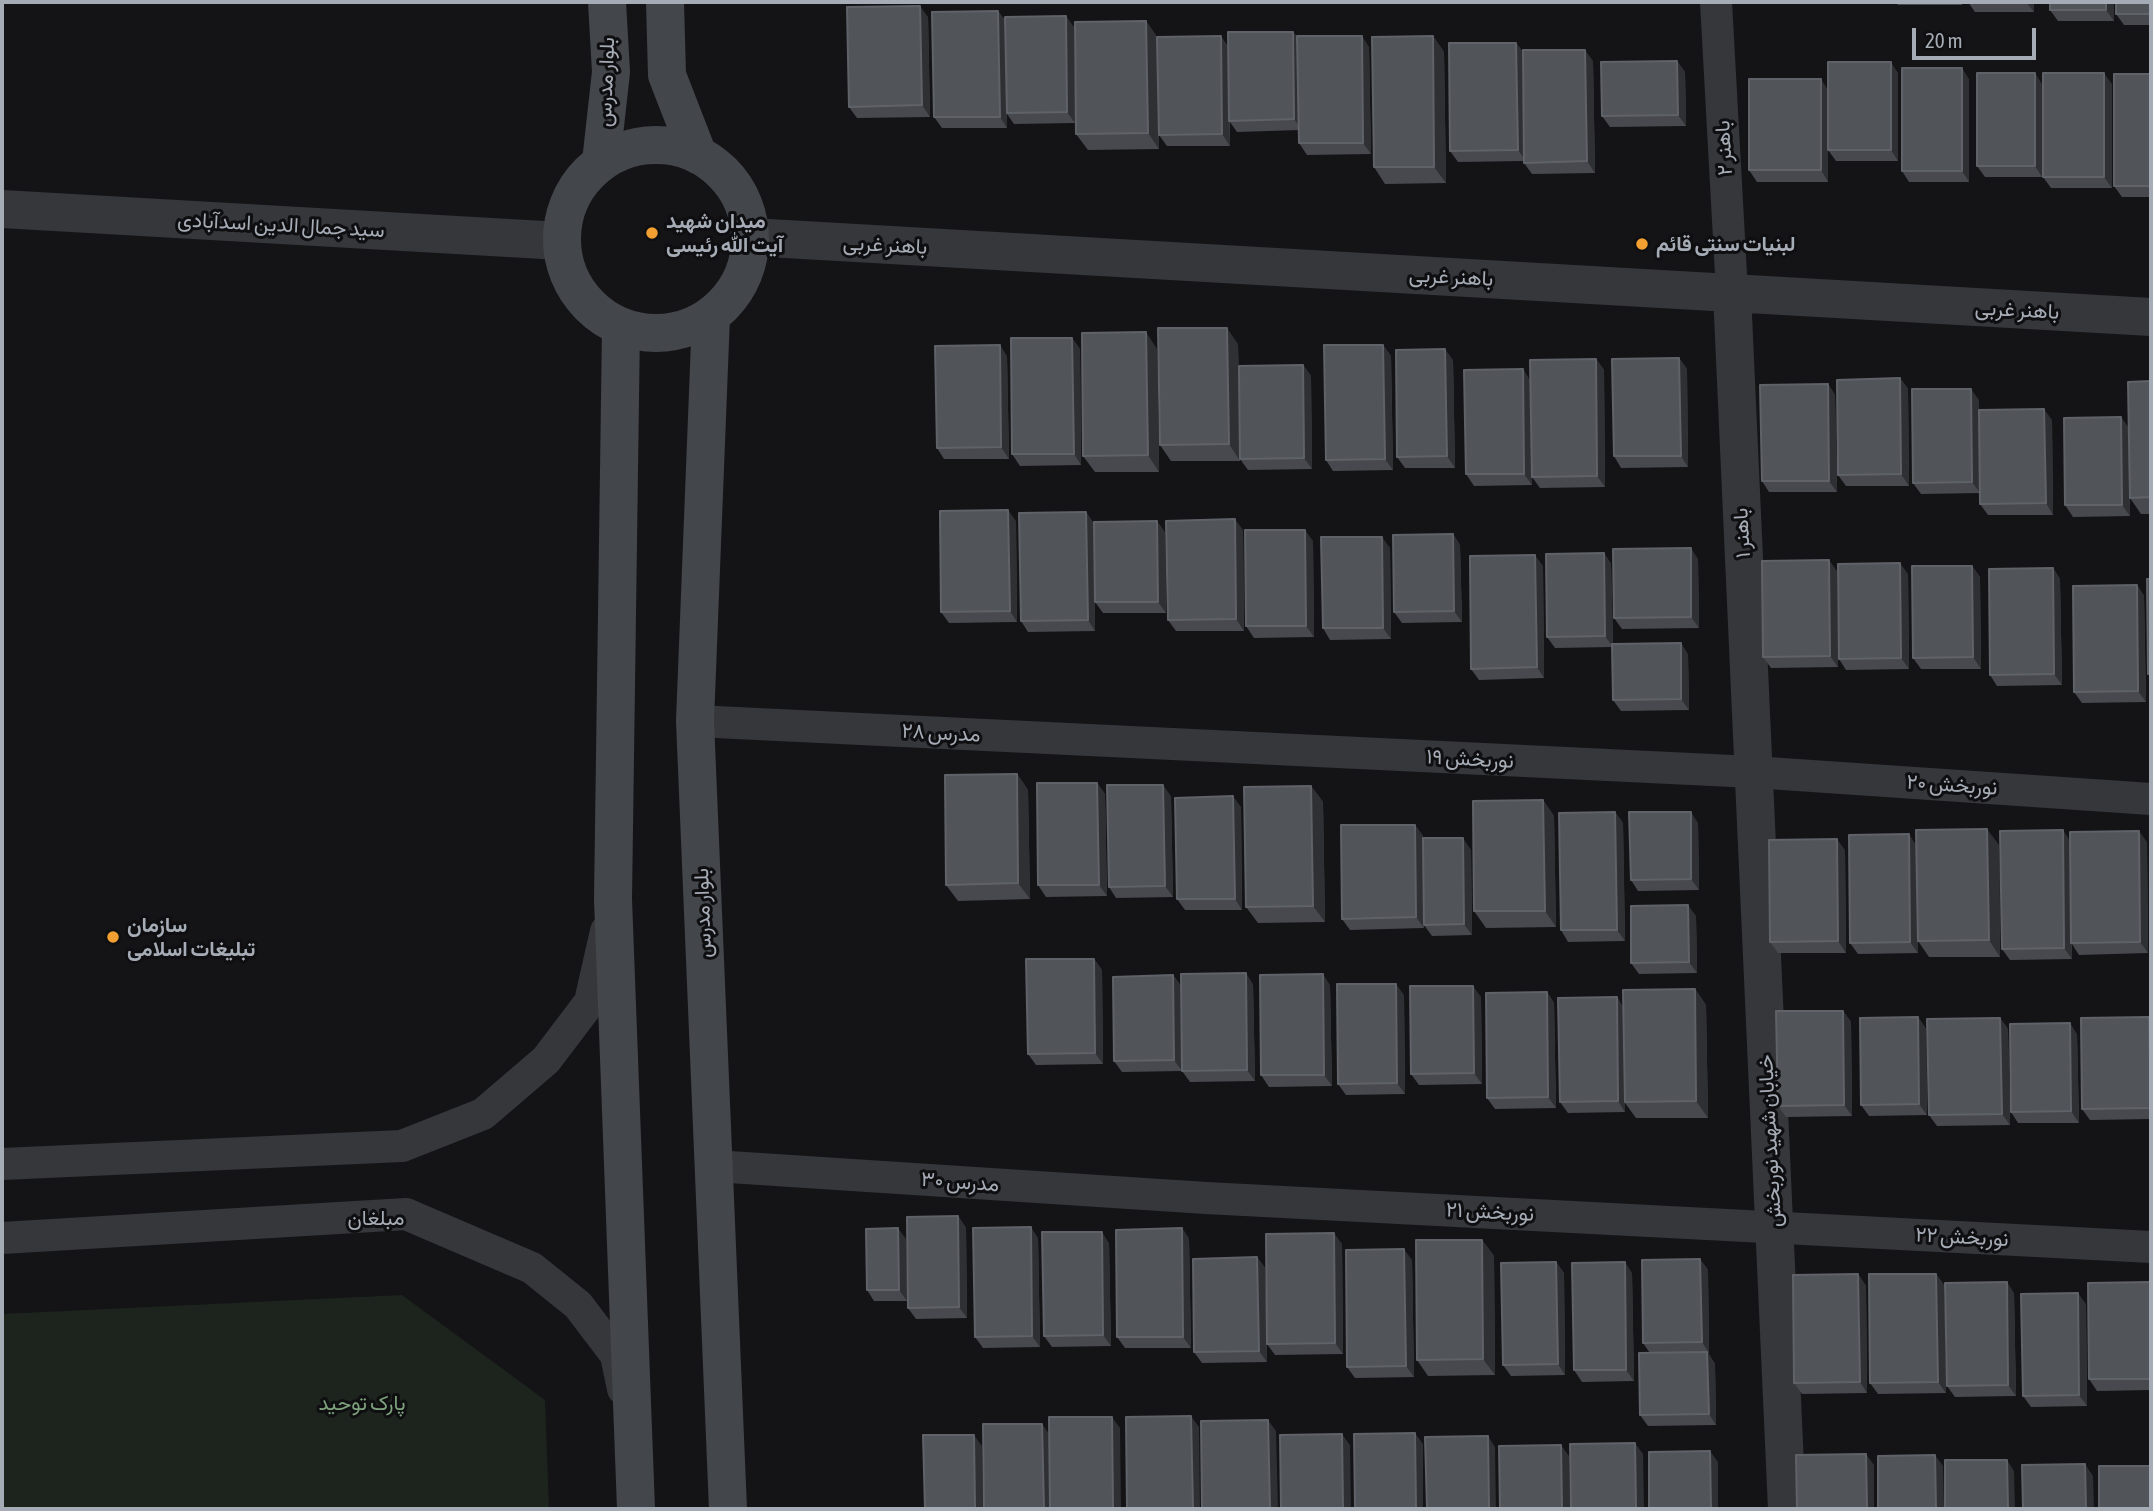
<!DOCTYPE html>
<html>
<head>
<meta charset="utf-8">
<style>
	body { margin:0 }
	#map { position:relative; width:2153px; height:1511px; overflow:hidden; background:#141416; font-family:"Asap Condensed",sans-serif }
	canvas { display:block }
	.frame { position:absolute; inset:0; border:4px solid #a6acb6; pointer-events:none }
	.scale { position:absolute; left:1912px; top:28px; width:124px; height:32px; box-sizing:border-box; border:4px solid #a6acb6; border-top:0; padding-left:9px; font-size:21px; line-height:24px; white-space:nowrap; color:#a6acb6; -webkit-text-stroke:5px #0f0f11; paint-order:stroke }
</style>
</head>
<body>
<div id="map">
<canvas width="2153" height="1511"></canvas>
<div class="frame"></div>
<div class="scale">20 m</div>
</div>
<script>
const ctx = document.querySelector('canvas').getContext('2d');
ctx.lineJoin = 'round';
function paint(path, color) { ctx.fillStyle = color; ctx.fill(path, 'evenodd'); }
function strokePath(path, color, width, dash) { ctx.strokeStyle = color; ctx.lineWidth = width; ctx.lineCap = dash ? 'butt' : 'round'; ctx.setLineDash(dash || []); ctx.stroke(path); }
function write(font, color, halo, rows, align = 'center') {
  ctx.font = font + ' "Asap Condensed",Vazirmatn,sans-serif'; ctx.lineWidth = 6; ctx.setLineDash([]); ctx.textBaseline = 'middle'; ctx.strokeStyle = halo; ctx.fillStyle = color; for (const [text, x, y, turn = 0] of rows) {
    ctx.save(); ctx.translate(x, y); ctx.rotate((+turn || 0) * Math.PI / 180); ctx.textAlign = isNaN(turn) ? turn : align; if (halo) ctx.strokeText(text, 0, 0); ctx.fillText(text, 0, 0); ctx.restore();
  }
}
paint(new Path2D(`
	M402,1295L545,1400L549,1509H2V1314Z`), '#1c241d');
strokePath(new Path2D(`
	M1716,2L1732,293
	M695,721L1753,772L2151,799
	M2,1164L402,1146L483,1114L546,1060L590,1002L606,931
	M714,1166L1206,1198L2151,1247
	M2,1238L406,1214L532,1268L578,1305L616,1355L623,1389`), '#35373b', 32);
strokePath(new Path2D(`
	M2,209L561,241
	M751,237L2151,317
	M1732,293L1787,1509`), '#35373b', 38);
strokePath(new Path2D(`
	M665,2L667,75L698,155
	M562 239a94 94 0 1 1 188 0a94 94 0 1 1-188 0Z
	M601,162L611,72L607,2
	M711,316L695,721L728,1509
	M621,327L613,899L636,1509`), '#43464b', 38);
paint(new Path2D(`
	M1895,2H1962V5H1898Z
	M1968,2H2034V12H1975Z
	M2114,2V21H2058L2050,10Z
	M2151,2V25H2124L2116,14Z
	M998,11L1006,22L1074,27L1075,123L1014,124L1007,114V128H942L934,117Z
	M928,17L930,117L857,118L849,107Z
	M1146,21L1157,37L1221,36L1228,47L1293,32L1297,37L1369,47L1371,154L1307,155L1299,143V130L1237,132L1230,122V146H1167L1159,135V149L1088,150L1076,134Z
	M1433,36L1444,52L1446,183L1385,184L1374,167Z
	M1516,43L1523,52L1593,61L1595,173L1532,174L1524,163V161L1458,162L1450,151Z
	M1677,61L1685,72L1686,126L1610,127L1602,116Z
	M1898,73V161H1836L1828,150V182H1757L1749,170L1828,90Z
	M2151,74V197H2122L2114,186Z
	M1969,79V182H1909L1902,171Z
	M2042,84V177H1985L1977,166Z
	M2112,84V188H2051L2043,177Z
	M1072,338L1080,349L1081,465L1020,466L1012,454Z
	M1238,344L1239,387L1303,365L1311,376L1312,469L1248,470L1240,459V461H1171L1160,445Z
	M1383,345L1391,356L1393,470L1333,471L1326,460Z
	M1157,349L1159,472H1095L1083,456Z
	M1007,356L1009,459H944L937,448Z
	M1679,358L1687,369L1688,467L1621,468L1614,456Z
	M1596,359L1604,370L1605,487L1540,488L1532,477Z
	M1453,360L1455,468H1405L1397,457Z
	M1523,369L1530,381L1532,485L1474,486L1466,474Z
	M1900,378L1908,389L1909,486H1846L1838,475Z
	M2151,381V514H2141L2130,498V516L2073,517L2065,505L2121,417L2128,428Z
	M1828,384L1835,395L1837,492H1769L1762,481Z
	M1979,400L1980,493L1921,494L1913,483Z
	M2052,420L2053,515H1988L1980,504Z
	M1086,512L1094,524L1095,631L1028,632L1021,621Z
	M1016,521L1017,622L949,623L941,612Z
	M1243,530L1244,631H1176L1168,620Z
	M1165,532L1166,613H1103L1095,602Z
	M1453,534L1460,545L1462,622L1402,623L1394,612Z
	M1313,541L1314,637L1254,638L1246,626Z
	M1390,548L1391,639L1330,640L1323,628Z
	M1604,553L1611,564L1613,644L1688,654L1689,710L1621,711L1613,700L1612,647L1555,648L1547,637Z
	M1698,559L1699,628L1622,629L1614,618Z
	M1543,566L1544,678L1479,680L1471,669Z
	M1972,566L1980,577L1981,669H1921L1913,658Z
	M2053,568L2060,579L2062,685L1997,686L1990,675Z
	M1837,571L1838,667L1771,668L1763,657Z
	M1908,574L1909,669L1846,670L1839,659Z
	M2137,585L2144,596L2146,702L2082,703L2074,692Z
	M1017,774L1028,790L1030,899L958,901L946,885Z
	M1097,783L1105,794L1107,896L1046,897L1038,885Z
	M1311,786L1323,802L1325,922L1258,923L1246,907Z
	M1171,796L1173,897L1116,898L1109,887Z
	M1543,800L1554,816L1556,927L1486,928L1474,911Z
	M1241,807L1242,910H1185L1177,899Z
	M1615,812L1623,823L1625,941L1568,942L1561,930Z
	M1698,823L1699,890L1638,891L1631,880Z
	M1415,825L1423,836L1424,928L1350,930L1342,919Z
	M2070,841L2147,842L2148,953L2079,955L2072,944V959L2010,960L2002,949Z
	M1916,845H1999L2000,957H1929L1918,941V953L1858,954L1850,943Z
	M1471,850L1472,935L1432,936L1424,925Z
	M1845,850L1846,953H1778L1770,942Z
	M1696,916L1697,973L1639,974L1631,963Z
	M1094,959L1102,970L1103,1064L1036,1065L1028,1054Z
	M1173,975L1181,986L1182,1071L1122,1072L1114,1061Z
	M1253,984L1255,1081L1190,1082L1182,1071Z
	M1330,985L1332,1086L1269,1087L1261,1075Z
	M1695,989L1706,1005L1708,1118H1636L1625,1103V1112L1568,1113L1560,1102L1617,997L1623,1007Z
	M1547,992L1554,1003L1556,1108L1495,1109L1487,1098Z
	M1404,995L1405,1094L1346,1095L1338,1084Z
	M1481,997L1482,1084L1419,1085L1411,1074Z
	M1843,1011L1851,1022L1852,1116L1786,1117L1778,1106Z
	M1918,1017L1926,1029L1927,1115L1869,1116L1861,1105Z
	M2149,1017L2151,1020V1119L2090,1120L2082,1109Z
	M2000,1018L2008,1029L2010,1125L1937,1126L1929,1115Z
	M2077,1034L2079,1123H2018L2011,1112Z
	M958,1216L966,1228L967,1318L916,1319L908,1308Z
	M1182,1228L1189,1239L1191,1348H1125L1117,1337Z
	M1038,1238L1040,1347L983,1348L975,1337Z
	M906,1239L907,1301H874L867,1290Z
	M1482,1240L1494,1256L1495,1375L1428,1376L1417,1360Z
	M1109,1243L1111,1346L1052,1347L1044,1336Z
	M1342,1244L1343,1354L1275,1355L1267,1344Z
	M1257,1257L1265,1268L1267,1362L1202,1363L1194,1352Z
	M1700,1259L1708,1270L1709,1353H1708L1715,1364L1716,1425L1648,1426L1640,1415L1650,1353L1643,1343Z
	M1412,1260L1414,1377L1355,1378L1347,1367Z
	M1556,1262L1564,1273L1565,1375L1511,1376L1503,1365Z
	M1632,1273L1634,1381L1582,1382L1574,1370Z
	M1858,1274L1866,1286L1867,1393L1802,1394L1794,1383Z
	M1936,1274L1944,1285L1946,1393L1878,1394L1870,1383Z
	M2151,1282V1390L2097,1391L2089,1379Z
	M2014,1293L2016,1396L1955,1397L1947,1386Z
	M2086,1304L2087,1406L2031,1407L2023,1396Z`), '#47494e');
paint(new Path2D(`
	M2026,2H2034V12Z
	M2106,2H2114V21L2106,10Z
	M920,6L928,17L930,117L922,105Z
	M998,11L1006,23L1007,128L1000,117Z
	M1066,16L1074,27L1075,123L1067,112Z
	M1146,21L1157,37L1159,149L1148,133Z
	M1293,32L1301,43L1302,130L1294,119Z
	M1221,36L1228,48L1230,146L1222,134Z
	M1362,36L1369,47L1371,154L1363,143Z
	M1433,36L1444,52L1446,183L1434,167Z
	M1516,43L1524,54L1526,161L1518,150Z
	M1585,50L1593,61L1595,173L1587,161Z
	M1677,61L1685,72L1686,126L1678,115Z
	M1891,62L1898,73V161L1891,150Z
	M1962,68L1969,79V182L1962,171Z
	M2035,73L2042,84V177L2035,166Z
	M2104,73L2112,84V188L2104,177Z
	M1821,79L1828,90V182L1821,170Z
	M1227,328L1238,344L1240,461L1229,444Z
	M1146,332L1157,349L1159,472L1148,455Z
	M1072,338L1080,349L1081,465L1074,454Z
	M1000,345L1007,356L1009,459L1001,447Z
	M1383,345L1391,356L1393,470L1385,459Z
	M1445,349L1453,360L1455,468L1447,456Z
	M1679,358L1687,369L1688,467L1681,456Z
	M1596,359L1604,370L1605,487L1597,476Z
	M1303,365L1311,376L1312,469L1304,458Z
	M1523,369L1530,381L1532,485L1524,474Z
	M1900,378L1908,389L1909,486L1901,474Z
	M1828,384L1835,395L1837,492L1829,481Z
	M1971,389L1979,400L1980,493L1972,482Z
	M2044,409L2052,420L2053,515L2046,503Z
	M2121,417L2129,428L2130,516L2122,505Z
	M1008,510L1016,521L1017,622L1010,611Z
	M1086,512L1094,524L1095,631L1088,620Z
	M1235,519L1243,530L1244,631L1236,619Z
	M1157,521L1165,532L1166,613L1158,602Z
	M1305,530L1313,541L1314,637L1306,626Z
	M1453,534L1460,545L1462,622L1454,611Z
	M1382,537L1390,548L1391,639L1383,628Z
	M1691,548L1698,559L1699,628L1691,617Z
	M1604,553L1611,564L1613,647L1605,636Z
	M1535,555L1543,566L1544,678L1537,667Z
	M1829,560L1837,571L1838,667L1830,656Z
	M1900,563L1908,574L1909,669L1901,658Z
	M1972,566L1980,577L1981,669L1973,657Z
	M2053,568L2060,579L2062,685L2054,674Z
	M2137,585L2144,596L2146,702L2138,691Z
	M1681,643L1688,654L1689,710L1681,699Z
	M1017,774L1028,790L1030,899L1018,883Z
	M1097,783L1105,794L1107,896L1099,885Z
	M1163,785L1171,796L1173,897L1165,886Z
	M1311,786L1323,802L1325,922L1313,906Z
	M1233,796L1241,807L1242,910L1235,899Z
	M1543,800L1554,816L1556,927L1545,911Z
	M1615,812L1623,823L1625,941L1617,930Z
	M1691,812L1698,823L1699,890L1691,879Z
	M1415,825L1423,836L1424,928L1416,917Z
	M1987,829L1999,845L2000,957L1989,940Z
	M2063,830L2070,841L2072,959L2064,948Z
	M2139,831L2147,842L2148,953L2140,942Z
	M1909,834L1916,845L1918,953L1910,942Z
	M1463,838L1471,850L1472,935L1464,924Z
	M1837,839L1845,850L1846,953L1838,941Z
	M1688,905L1696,916L1697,973L1689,962Z
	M1094,959L1102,970L1103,1064L1095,1053Z
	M1246,973L1253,984L1255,1081L1247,1070Z
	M1323,974L1330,985L1332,1086L1324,1075Z
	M1173,975L1181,986L1182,1071L1174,1060Z
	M1396,984L1404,995L1405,1094L1397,1083Z
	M1473,986L1481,997L1482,1084L1474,1073Z
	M1695,989L1706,1005L1708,1118L1696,1101Z
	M1547,992L1554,1003L1556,1108L1548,1097Z
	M1617,997L1624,1009L1625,1112L1618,1101Z
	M1843,1011L1851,1022L1852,1116L1844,1105Z
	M1918,1017L1926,1029L1927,1115L1919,1104Z
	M2149,1017L2151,1020V1109V1108Z
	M2000,1018L2008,1029L2010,1125L2002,1114Z
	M2070,1023L2077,1034L2079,1123L2071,1111Z
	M958,1216L966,1228L967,1318L959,1307Z
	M1031,1227L1038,1238L1040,1347L1032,1336Z
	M898,1228L906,1239L907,1301L899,1290Z
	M1182,1228L1189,1239L1191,1348L1183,1337Z
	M1102,1232L1109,1243L1111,1346L1103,1335Z
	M1334,1233L1342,1244L1343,1354L1335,1343Z
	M1482,1240L1494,1256L1495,1375L1483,1359Z
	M1404,1249L1412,1260L1414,1377L1406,1366Z
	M1257,1257L1265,1268L1267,1362L1259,1351Z
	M1700,1259L1708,1270L1709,1353L1702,1342Z
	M1556,1262L1564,1273L1565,1375L1558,1364Z
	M1625,1262L1632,1273L1634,1381L1626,1370Z
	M1858,1274L1866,1286L1867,1393L1860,1382Z
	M1936,1274L1944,1285L1946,1393L1938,1382Z
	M2007,1282L2014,1293L2016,1396L2008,1385Z
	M2078,1293L2086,1304L2087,1406L2079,1395Z
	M1707,1352L1715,1364L1716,1425L1709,1414Z
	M1191,1416L1199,1427L1200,1509H1193Z
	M1112,1417L1120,1428L1121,1509H1113Z
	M1268,1420L1276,1431L1278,1509H1270Z
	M1042,1424L1050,1435L1051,1509H1044Z
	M1415,1433L1423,1444V1509H1416Z
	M1342,1434L1350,1445L1351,1509H1343Z
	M974,1435L982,1446L983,1509H975Z
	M1488,1436L1495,1447L1496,1509H1489Z
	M1635,1443L1643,1454L1644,1509H1636Z
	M1561,1445L1569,1456L1570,1509H1562Z
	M1710,1451L1718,1462V1509H1711Z
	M1866,1454L1874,1465V1509H1867Z
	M1935,1455L1943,1466L1944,1509H1936Z
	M2007,1460L2014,1471L2015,1509H2008Z
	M2085,1464L2093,1476L2094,1509H2086Z`), '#2e3033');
const building = new Path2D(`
	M2050,2H2106V10H2050Z
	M2116,2H2151V14H2116Z
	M920,6L922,105L849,107L847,7Z
	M998,11L1000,117H934L932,12Z
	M1066,16L1067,112L1007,113L1005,17Z
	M1146,21L1148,133L1076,134L1075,22Z
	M1228,32H1293L1294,119L1229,121Z
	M1221,36L1222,134L1159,135L1157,37Z
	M1297,36H1362L1363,143H1299Z
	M1433,36L1434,167H1374L1372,37Z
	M1449,43H1516L1518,150L1450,151Z
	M1523,50H1585L1587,161L1524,163Z
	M1677,61L1678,115L1602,116L1601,62Z
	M1828,62H1891V150H1828Z
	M1902,68H1962V171H1902Z
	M1977,73H2035V166H1977Z
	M2043,73H2104V177H2043Z
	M2114,74H2151V186H2114Z
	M1749,79H1821V170H1749Z
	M1158,328H1227L1229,444L1160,445Z
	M1146,332L1148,455L1083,456L1082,333Z
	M1011,338H1072L1074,454H1012Z
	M1000,345L1001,447L937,448L935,346Z
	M1324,345H1383L1385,459L1326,460Z
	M1445,349L1447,456L1397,457L1396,350Z
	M1679,358L1681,456H1614L1612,359Z
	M1596,359L1597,476L1532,477L1530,360Z
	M1303,365L1304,458L1240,459L1239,366Z
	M1523,369L1524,474H1466L1464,370Z
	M1900,378L1901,474L1838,475L1837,380Z
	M2151,381V497L2130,498L2128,382Z
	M1828,384L1829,481H1762L1760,385Z
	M1912,389H1971L1972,482L1913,483Z
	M2044,409L2046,503L1980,504L1979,410Z
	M2121,417L2122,505H2065L2064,418Z
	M1008,510L1010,611L941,612L940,511Z
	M1086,512L1088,620L1021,621L1019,513Z
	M1235,519L1236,619L1168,620L1166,521Z
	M1157,521L1158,602H1095L1094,522Z
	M1245,530H1305L1306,626H1246Z
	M1453,534L1454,611L1394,612L1393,535Z
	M1321,537H1382L1383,628H1323Z
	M1691,548V617L1614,618L1613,549Z
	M1604,553L1605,636L1547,637L1546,554Z
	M1535,555L1537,667L1471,669L1470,556Z
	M1829,560L1830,656L1763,657L1762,561Z
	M1900,563L1901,658L1839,659L1838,564Z
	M1912,566H1972L1973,657L1913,658Z
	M2053,568L2054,674L1990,675L1989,569Z
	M2147,579H2151V674H2148Z
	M2137,585L2138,691L2074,692L2073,586Z
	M1681,643V699L1613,700L1612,644Z
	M1017,774L1018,883L946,885L945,775Z
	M1037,783H1097L1099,885H1038Z
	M1107,785H1163L1165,886L1109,887Z
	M1311,786L1313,906L1246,907L1244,787Z
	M1233,796L1235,899H1177L1175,798Z
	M1543,800L1545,911H1474L1473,801Z
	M1615,812L1617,930H1561L1559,813Z
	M1629,812H1691V879L1631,880Z
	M1341,825H1415L1416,917L1342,919Z
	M1987,829L1989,940L1918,941L1916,830Z
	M2063,830L2064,948L2002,949L2000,831Z
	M2139,831L2140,942L2071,943L2070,832Z
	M1909,834L1910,942L1850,943L1849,835Z
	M1423,838H1463L1464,924L1424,925Z
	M1837,839L1838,941L1770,942L1769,840Z
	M1688,905L1689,962L1631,963V906Z
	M1026,959H1094L1095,1053L1028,1054Z
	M1246,973L1247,1070L1182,1071L1181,974Z
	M1323,974L1324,1075H1261L1260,975Z
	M1173,975L1174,1060L1114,1061L1113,977Z
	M1337,984H1396L1397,1083L1338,1084Z
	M1410,986H1473L1474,1073L1411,1074Z
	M1695,989L1696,1101L1625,1102L1623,990Z
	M1547,992L1548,1097L1487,1098L1486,993Z
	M1617,997L1618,1101L1560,1102L1558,998Z
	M1776,1011H1843L1844,1105L1778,1106Z
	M1918,1017L1919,1104L1861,1105L1860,1018Z
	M2149,1017L2151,1108L2082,1109L2081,1018Z
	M2000,1018L2002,1114L1929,1115L1927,1019Z
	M2070,1023L2071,1111L2011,1112L2010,1024Z
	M958,1216L959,1307L908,1308L907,1217Z
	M1031,1227L1032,1336L975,1337L973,1228Z
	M898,1228L899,1290H867L866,1229Z
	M1182,1228L1183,1337H1117L1116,1230Z
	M1042,1232H1102L1103,1335L1044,1336Z
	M1334,1233L1335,1343L1267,1344L1266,1234Z
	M1416,1240H1482L1483,1359L1417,1360Z
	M1404,1249L1406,1366L1347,1367L1346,1250Z
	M1257,1257L1259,1351L1194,1352L1193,1259Z
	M1700,1259L1702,1342L1643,1343L1642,1260Z
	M1556,1262L1558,1364L1503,1365L1501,1263Z
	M1625,1262L1626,1370H1574L1572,1263Z
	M1858,1274L1860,1382L1794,1383L1793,1275Z
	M1869,1274H1936L1938,1382L1870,1383Z
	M2007,1282L2008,1385L1947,1386L1945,1283Z
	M2151,1282V1379H2089L2088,1283Z
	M2078,1293L2079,1395L2023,1396L2021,1294Z
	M1707,1352L1709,1414L1640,1415L1639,1353Z
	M1191,1416L1193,1509H1127L1126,1417Z
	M1049,1417H1112L1113,1509H1050Z
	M1268,1420L1270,1509H1202L1201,1421Z
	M983,1424H1042L1044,1509H984Z
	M1415,1433L1416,1509H1355L1354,1434Z
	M1342,1434L1343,1509H1281L1280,1435Z
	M923,1435H974L975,1509H925Z
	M1488,1436L1489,1509H1427L1425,1437Z
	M1635,1443L1636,1509H1571L1570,1444Z
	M1561,1445L1562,1509H1500L1499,1446Z
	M1710,1451L1711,1509H1649V1452Z
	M1866,1454L1867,1509H1797L1796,1455Z
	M1935,1455L1936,1509H1878V1456Z
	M1945,1460H2007L2008,1509H1945Z
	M2085,1464L2086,1509H2023L2022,1465Z
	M2099,1466H2151V1509H2099Z`);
paint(building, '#515459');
strokePath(building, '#5f6268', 2);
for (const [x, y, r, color] of [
	[652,233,7,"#f2a031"],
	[1642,244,7,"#f2a031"],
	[113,937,7,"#f2a031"]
]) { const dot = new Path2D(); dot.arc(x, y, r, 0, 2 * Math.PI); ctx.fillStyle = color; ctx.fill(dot); strokePath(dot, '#0f0f11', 2.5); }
write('21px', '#a6acb6', '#0f0f11', [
	["بلوار مدرس",606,82,-88],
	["باهنر ۲",1724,148,-93],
	["سید جمال الدین اسدآبادی",281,225,3],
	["باهنر غربی",885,245,3],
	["باهنر غربی",1451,277,3],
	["باهنر غربی",2017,310,3],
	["باهنر ۱",1742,533,-93],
	["مدرس ۲۸",941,733,3],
	["نوربخش ۱۹",1470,759,3],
	["نوربخش ۲۰",1952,785,4],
	["بلوار مدرس",703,913,-92],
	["خیابان شهید نوربخش",1770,1141,-93],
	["مدرس ۳۰",960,1182,4],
	["نوربخش ۲۱",1490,1212,3],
	["مبلغان",376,1218],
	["نوربخش ۲۲",1962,1237,3]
]);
write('bold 21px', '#a6acb6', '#0f0f11', [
	["میدان شهید",666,221],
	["آیت الله رئیسی",666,245],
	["لبنیات سنتی قائم",1656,244],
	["سازمان",127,925],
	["تبلیغات اسلامی",127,949]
], 'left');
write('21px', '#7ea27d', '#0f0f11', [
	["پارک توحید",362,1403]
]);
</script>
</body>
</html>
